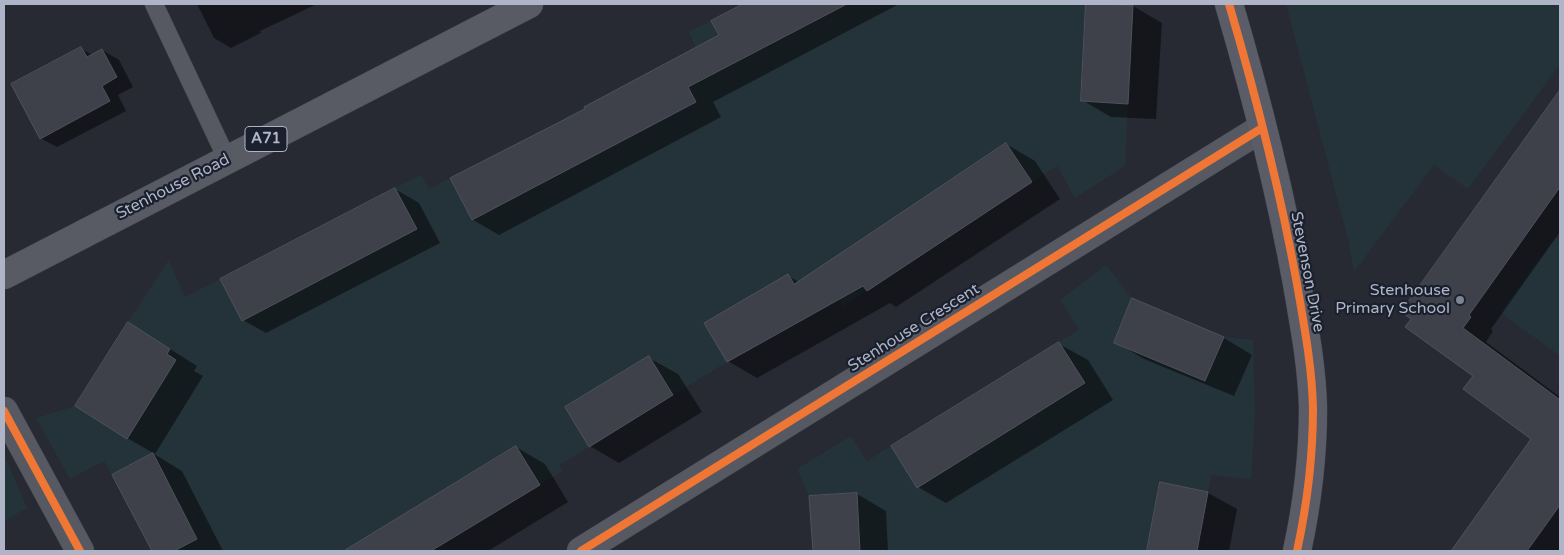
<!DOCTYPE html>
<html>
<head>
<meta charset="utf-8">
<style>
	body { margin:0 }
	#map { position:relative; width:1564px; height:555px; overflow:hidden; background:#272a33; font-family:"Varela Round",sans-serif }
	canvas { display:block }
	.frame { position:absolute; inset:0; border:5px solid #afb5c6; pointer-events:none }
</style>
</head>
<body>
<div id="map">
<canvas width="1564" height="555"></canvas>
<div class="frame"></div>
</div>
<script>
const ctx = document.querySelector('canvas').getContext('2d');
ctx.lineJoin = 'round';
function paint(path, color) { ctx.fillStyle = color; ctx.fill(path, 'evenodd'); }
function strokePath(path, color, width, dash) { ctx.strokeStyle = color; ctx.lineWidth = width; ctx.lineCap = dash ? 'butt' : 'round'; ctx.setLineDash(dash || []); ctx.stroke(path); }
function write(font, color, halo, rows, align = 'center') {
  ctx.font = font + ' "Varela Round",sans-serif'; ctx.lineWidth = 4.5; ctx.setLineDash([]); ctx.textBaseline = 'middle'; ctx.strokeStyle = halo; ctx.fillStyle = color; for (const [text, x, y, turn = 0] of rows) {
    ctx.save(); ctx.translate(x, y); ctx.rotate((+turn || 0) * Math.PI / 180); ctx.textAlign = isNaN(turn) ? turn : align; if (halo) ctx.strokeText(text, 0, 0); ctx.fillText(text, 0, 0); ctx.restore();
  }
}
paint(new Path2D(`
	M846,4H1086L1081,101L1128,104L1125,166L1075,198L1057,166L1032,182L1005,143L841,252L867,291L843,307L839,299L812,314L788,274L705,323L727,362L673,395L649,357L566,408L589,447L559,465L563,471L540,485L516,446L347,550V551H174L197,539L153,454L112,475L104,461L70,479L36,418L75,406L116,432L159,386L176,360L167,354L170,349L128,322L168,261L170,263L185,297L220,279L242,321L417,229L395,188L421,175L429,189L450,178L472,220L560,175L538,133L563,120L562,119L696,48L689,32L711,21L734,63Z
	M1286,4H1560V64L1468,189L1434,165L1354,272L1349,243Z
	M1555,237L1560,241V356L1500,312Z
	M1106,265L1132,298L1114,343L1205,381L1224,337L1253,340L1255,413L1251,479L1211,475L1208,492L1160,482L1147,551H860L857,493L809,496L797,469L851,436L867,461L891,446L917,487L1085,384L1059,342L1079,330L1060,300Z
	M7,461L27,508L4,521V462Z`), '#243339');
paint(new Path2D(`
	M197,4H317L260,31L261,33L231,48L214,38Z
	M746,4H899L713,102L721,117L499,235L473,220L452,179L587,109L720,36L713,21Z
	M1088,4L1133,6L1162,23L1156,119L1111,117L1082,100Z
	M81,49L93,55L102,50L119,60L133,87L118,95L126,111L57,147L40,138Z
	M1560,92V232L1491,329L1493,331L1486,342L1560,397V550L1452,551L1533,438L1474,376L1413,318L1403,311Z
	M1006,144L1035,161L1060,199L896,307L890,303L757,378L728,361L706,323L788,276L799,282Z
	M395,189L419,203L440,243L266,333L243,320Z
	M1133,300L1224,338L1252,355L1234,396L1144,359L1115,342Z
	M156,340L197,366L194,371L203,376L155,454L127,438Z
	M1059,344L1088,360L1113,400L946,503L918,487Z
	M649,358L678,374L702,412L619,463L590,446Z
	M516,447L545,464L568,502L488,551L348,550Z
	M154,454L182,471L223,551H153L113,475Z
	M1161,484L1208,493L1237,509L1229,551H1148Z
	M857,494L886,511L888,551H814L810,497Z`), '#0007');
const building = new Path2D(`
	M743,4H847L688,87L696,102L472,220L450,178L585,109L584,107L719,35L711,21Z
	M1086,4L1133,5L1128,104L1081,101Z
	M81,47L87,57L102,49L117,77L102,86L110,101L40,139L11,84Z
	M1560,90V187L1469,315L1471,317L1463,328L1559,399L1560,398V505L1527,551H1451L1531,439L1463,389L1473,376L1405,327L1411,319L1401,312Z
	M1006,143L1032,182L867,291L863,286L727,362L704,323L788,274L794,284Z
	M395,188L417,229L242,321L220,279Z
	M1132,298L1224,337L1205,381L1114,343Z
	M128,322L170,349L167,354L176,360L127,439L75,406Z
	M1059,342L1085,383L917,488L891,446Z
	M649,356L673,395L589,447L565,407Z
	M516,446L540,485L431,551H344Z
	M153,453L197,539L174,551H152L112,475Z
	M1160,482L1208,492L1197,551H1147Z
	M857,493L860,551H813L809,496Z`);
paint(building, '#3e414a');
strokePath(building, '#4e525c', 1);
const lane = new Path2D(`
	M154,4L227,159`);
const street = new Path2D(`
	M4,411L80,551
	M581,551L1262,128`);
const secondary = new Path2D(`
	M1229,4C1256,96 1280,190 1297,284C1304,325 1312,366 1313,408C1313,456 1307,505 1297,551`);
const primary = new Path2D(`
	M4,275L529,4`);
strokePath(lane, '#43454c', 19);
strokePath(street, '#43454c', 29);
strokePath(secondary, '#43454c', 29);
strokePath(primary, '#444750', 29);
strokePath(lane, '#565962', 18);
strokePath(street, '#565962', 28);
strokePath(secondary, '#5a5d67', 28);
strokePath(primary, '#585b64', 28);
strokePath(new Path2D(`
	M1229,4C1256,96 1280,190 1297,284C1304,325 1312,366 1313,408C1313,456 1307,505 1297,551
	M4,411L80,551
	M581,551L1262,128`), '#f07635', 8);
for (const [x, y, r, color] of [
	[1460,300,5,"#7f8493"]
]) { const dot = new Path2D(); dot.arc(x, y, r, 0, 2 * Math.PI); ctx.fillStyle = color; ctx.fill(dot); strokePath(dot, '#1a202e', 2); }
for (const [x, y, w] of [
	[266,139,42]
]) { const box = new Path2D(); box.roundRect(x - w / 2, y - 12.5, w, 25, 4); ctx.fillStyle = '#1a202e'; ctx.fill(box); strokePath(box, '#afb5c6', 1); }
write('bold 15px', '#afb5c6', null, [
	["A71",266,139]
]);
write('16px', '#afb5c6', '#1a202e', [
	["Stenhouse Road",173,187,-27],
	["Stevenson Drive",1307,272,79],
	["Stenhouse Crescent",914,328,-32]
]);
write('16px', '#afb5c6', '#1a202e', [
	["Stenhouse",1450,291],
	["Primary School",1450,309]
], 'right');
</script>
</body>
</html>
